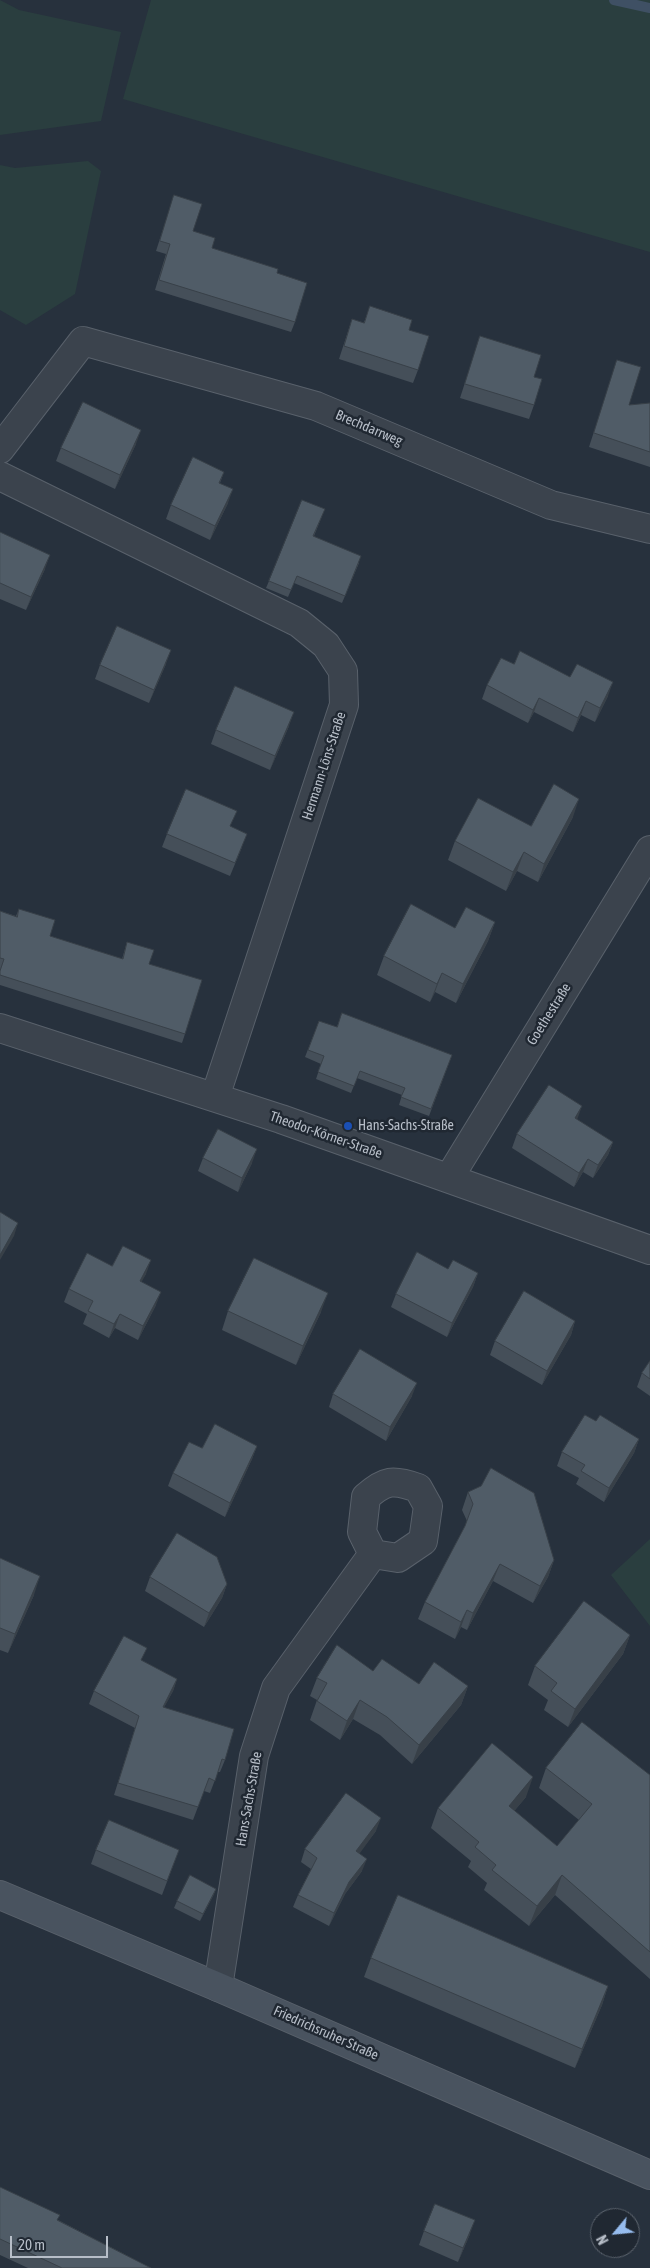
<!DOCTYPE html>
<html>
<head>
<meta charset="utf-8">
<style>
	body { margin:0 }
	#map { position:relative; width:650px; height:2268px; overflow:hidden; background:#27313d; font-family:"Asap Condensed",sans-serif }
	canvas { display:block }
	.north { position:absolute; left:590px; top:2208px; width:50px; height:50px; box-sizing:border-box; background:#202832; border:1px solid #5c646e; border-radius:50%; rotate:242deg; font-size:14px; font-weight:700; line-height:20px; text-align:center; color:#b7bec8 }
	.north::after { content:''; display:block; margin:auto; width:18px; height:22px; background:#96bcee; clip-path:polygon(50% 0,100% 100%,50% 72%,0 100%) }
	.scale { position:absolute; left:10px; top:2236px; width:98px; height:22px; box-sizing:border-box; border:2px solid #b7bec8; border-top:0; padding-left:6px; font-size:15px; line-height:18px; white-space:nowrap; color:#b7bec8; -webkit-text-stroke:4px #202832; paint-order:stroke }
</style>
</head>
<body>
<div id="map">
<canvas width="650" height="2268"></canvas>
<div class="north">N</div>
<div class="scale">20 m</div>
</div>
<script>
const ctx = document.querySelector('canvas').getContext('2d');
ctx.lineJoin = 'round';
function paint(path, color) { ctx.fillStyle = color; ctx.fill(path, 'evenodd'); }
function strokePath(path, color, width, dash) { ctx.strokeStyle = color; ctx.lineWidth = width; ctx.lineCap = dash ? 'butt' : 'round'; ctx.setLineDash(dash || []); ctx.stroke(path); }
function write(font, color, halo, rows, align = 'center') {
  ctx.font = font + ' "Asap Condensed",sans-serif'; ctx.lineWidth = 5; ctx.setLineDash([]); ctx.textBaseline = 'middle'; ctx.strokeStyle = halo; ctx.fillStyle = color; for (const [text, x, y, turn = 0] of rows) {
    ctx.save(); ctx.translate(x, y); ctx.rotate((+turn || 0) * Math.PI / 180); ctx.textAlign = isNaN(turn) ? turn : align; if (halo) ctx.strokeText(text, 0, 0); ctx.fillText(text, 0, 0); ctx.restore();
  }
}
paint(new Path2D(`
	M0,0L19,10L121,32L101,121L0,135Z
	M151,0H650V252L123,99Z
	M88,161L101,171L75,294L26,325L0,310V165L15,168Z
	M650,1539V1626L611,1575Z`), '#2a3e3f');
strokePath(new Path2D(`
	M614,0L650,8`), '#3f5064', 10);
const street = new Path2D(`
	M0,449L83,341L316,406L551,505L650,529
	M0,476L299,623L326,645L343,671L344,705L215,1097
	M0,1028L281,1119L650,1250
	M449,1178L650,850
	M218,1987L254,1756L276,1688L373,1554L398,1558L423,1541L428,1506L418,1488C393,1479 385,1480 366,1497L362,1532L373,1554`);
const secondary = new Path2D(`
	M0,1895L218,1987L650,2175`);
strokePath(street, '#59616b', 30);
strokePath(secondary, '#59616b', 30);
strokePath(street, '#3b434d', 28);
strokePath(secondary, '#49535f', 28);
paint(new Path2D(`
	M174,195L193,231L295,322L291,332L155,290L166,254L156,251Z
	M370,306L409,330L418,370L413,383L339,359L352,319L364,323Z
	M480,336L534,377V405L529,419L460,398Z
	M617,360L629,405L650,403V467L589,447Z
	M136,444L115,489L56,461L61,448Z
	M224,472L220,483L228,503L210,540L166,519L171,505Z
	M322,516L314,536L359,563L342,603L294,583L288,597L266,588L269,581Z
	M0,532L45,569L26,610L0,599Z
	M166,664L149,703L95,679L100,665Z
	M514,664L608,696L595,722L581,715L573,732L534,712L528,723L482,699L487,685Z
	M289,726L270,770L211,744L216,730Z
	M573,817L538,882L517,871L506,891L448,860L455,841L531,826Z
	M231,827L242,847L230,876L162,847L167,834Z
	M19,909L50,936L122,959L127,942L149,964L185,1034L182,1043L0,985V911L16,916Z
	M495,922L488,941L456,1003L435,992L430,1002L377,975L384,956L455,928Z
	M319,1021L337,1027L452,1055L429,1116L399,1105L402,1095L357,1078L351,1093L316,1079L321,1064L305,1057Z
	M577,1120L613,1142L608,1155L593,1178L583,1172L574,1187L512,1148L517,1134Z
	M203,1158L252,1163L238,1192L198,1171Z
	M112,1266L146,1274L141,1281L156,1305L138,1340L115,1328L109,1338L83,1324L87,1314L64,1302L69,1289Z
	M448,1269L478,1273L473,1287L447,1337L391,1307L396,1294Z
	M228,1311L321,1312L296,1365L222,1330Z
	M575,1321L571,1335L542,1385L490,1355L495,1341Z
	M650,1361V1396L637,1387L642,1373Z
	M333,1394L412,1396L386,1441L329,1407Z
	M596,1421L639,1439L634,1453L604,1502L576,1484L579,1478L557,1466L562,1452Z
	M257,1446L252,1459L225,1517L168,1486L173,1473L202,1448Z
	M468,1492L554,1560L548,1577L533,1603L493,1581L467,1630L461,1627L455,1639L418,1619L425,1602L465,1526L467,1521L462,1510Z
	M0,1558L34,1595L8,1653L0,1650Z
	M150,1577L227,1584L222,1598L204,1627L145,1591Z
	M630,1635L623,1654L568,1727L544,1710L548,1700L528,1685L535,1666Z
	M142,1661L177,1679L173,1691L164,1707L225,1760L220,1772H218L210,1793L204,1791L193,1820L114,1795L135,1728L89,1704L94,1691Z
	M373,1671L419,1684L468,1686L461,1705L412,1764L380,1735L353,1719L340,1740L310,1720L317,1700L310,1696L317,1678Z
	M546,1768L650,1775V1979L555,1895L529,1926L484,1890L487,1883L468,1867L471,1861L431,1828L438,1808L526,1797L514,1811L557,1846L579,1820L539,1788Z
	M376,1831L359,1853L362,1871L345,1894L329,1926L293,1907L298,1895L311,1869L301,1862L305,1849Z
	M96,1850H179L162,1895L91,1864Z
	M216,1889L213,1896L200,1921L174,1908L177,1901Z
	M371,1958L608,1986L602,2005L575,2068L364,1977Z
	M0,2187L58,2220L151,2268H28L0,2255Z
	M424,2231L470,2234L458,2262L419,2245Z`), '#454f59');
paint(new Path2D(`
	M141,430L136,444L115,489L120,475Z
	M233,489L228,503L210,540L215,526Z
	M50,555L45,569L26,610L31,597Z
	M171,650L166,664L149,703L154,690Z
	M613,682L608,696L595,722L600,708Z
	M539,698L534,712L528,723L533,710Z
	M586,701L581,715L573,732L578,718Z
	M294,712L289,726L270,770L275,756Z
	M579,799L573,817L538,882L544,864Z
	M524,852L517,871L506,891L513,872Z
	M495,922L488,941L456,1003L463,984Z
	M442,973L435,992L430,1002L437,984Z
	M582,1106L577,1120L575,1118Z
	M613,1142L608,1155L593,1178L598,1165Z
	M257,1149L252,1163L238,1192L242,1178Z
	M588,1159L583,1172L574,1187L579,1173Z
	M18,1223L14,1236L0,1260V1255Z
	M151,1260L146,1274L135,1294L140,1281Z
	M478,1273L473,1287L447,1337L452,1323Z
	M161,1292L156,1305L138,1340L143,1326Z
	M328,1293L321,1312L296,1365L303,1346Z
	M120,1314L115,1328L109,1338L114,1324Z
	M575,1321L571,1335L542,1385L547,1371Z
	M417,1383L412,1396L386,1441L390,1427Z
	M639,1439L634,1453L604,1502L609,1488Z
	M257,1446L252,1459L225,1517L230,1503Z
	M554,1560L548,1577L533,1603L540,1586Z
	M500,1564L493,1581L467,1630L473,1613Z
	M40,1576L34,1595L8,1653L15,1634Z
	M227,1584L222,1598L204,1627L209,1613Z
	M467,1610L461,1627L455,1639L461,1622Z
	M630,1635L623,1654L568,1727L575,1709Z
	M177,1679L173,1691L158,1719L163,1707Z
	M468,1686L461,1705L412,1764L419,1745Z
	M360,1700L353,1719L340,1740L347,1721Z
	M533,1777L526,1797L501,1827L509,1806Z
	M381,1818L376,1831L352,1864L356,1851Z
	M367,1859L362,1871L345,1894L329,1926L334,1913L349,1882Z
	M562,1875L555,1895L529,1926L537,1906Z
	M216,1889L213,1896L200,1921L203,1914Z
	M608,1986L602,2005L575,2068L582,2049Z
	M475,2220L470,2234L458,2262L463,2248Z`), '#384048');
const building = new Path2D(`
	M174,195L202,204L193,231L215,238L212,248L278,269L277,273L307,283L295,322L159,280L170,244L160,241Z
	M370,306L412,320L409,330L429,336L418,370L344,346L352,319L364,323Z
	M480,336L541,355L534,377L542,379L534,405L465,384Z
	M617,360L641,367L629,405L650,403V452L594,433Z
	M83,402L141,430L120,475L61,448Z
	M193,457L224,472L219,483L233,489L215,526L171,505Z
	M302,500L325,509L313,536L361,556L345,596L297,576L291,590L269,581Z
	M0,532L50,555L31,597L0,583Z
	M117,626L171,650L154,690L100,665Z
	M520,651L570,677L577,664L613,682L600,708L586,701L578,718L539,698L533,710L487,685L501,658L514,664Z
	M235,686L294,712L275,756L216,730Z
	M554,784L579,799L544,864L524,852L513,872L455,841L478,798L531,826Z
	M186,789L237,811L230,826L247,834L235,863L167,834Z
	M411,904L455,928L466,907L495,922L463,984L442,973L437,984L384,956Z
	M19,909L55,920L50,936L123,959L127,942L154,950L149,964L202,980L185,1034L0,975V971L4,959L0,958V911L17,917Z
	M342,1013L452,1055L431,1109L401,1097L405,1088L360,1071L354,1086L318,1072L324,1056L308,1050L319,1021L337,1027Z
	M549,1085L582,1106L575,1118L613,1142L598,1165L588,1159L579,1173L517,1134Z
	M218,1129L257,1149L242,1178L203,1158Z
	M0,1212L18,1223L0,1255Z
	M123,1246L151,1260L140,1281L161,1292L143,1326L120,1314L114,1324L88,1311L93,1301L69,1289L87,1253L112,1266Z
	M417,1252L448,1269L453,1260L478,1273L452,1323L396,1294Z
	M254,1258L328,1293L303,1346L228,1311Z
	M524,1291L575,1321L547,1371L495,1341Z
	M360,1349L417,1383L390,1427L333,1394Z
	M650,1361V1379L642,1373Z
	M585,1415L596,1421L600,1415L639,1439L609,1488L581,1471L585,1465L562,1452Z
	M215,1424L257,1446L230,1503L173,1473L189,1442L202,1448Z
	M491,1468L534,1493L554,1560L540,1586L500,1564L473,1613L467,1610L461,1622L425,1602L465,1526L473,1504L468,1492L481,1486Z
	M177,1533L217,1557L227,1584L209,1613L150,1577Z
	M0,1558L40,1576L15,1634L0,1628Z
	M584,1601L630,1635L575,1709L551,1691L557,1683L535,1666Z
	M124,1636L147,1648L141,1660L177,1679L163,1707L234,1729L225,1760L222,1759L215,1781L209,1778L198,1807L118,1783L139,1716L94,1691Z
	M337,1645L373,1671L382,1659L419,1684L434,1662L468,1686L419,1745L387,1717L360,1700L347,1721L317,1701L327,1683L317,1678Z
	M582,1722L650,1775V1952L562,1875L537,1906L492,1870L496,1865L475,1847L479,1842L438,1808L492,1743L533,1777L509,1806L557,1846L592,1804L546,1768Z
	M346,1793L381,1818L356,1851L367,1859L349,1882L334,1913L298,1895L317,1858L305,1849Z
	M109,1820L179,1850L167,1881L96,1850Z
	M190,1875L216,1889L203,1914L177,1901Z
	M398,1895L608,1986L582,2049L371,1958Z
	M0,2187L60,2215L57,2220L151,2268H62L0,2239Z
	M435,2204L475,2220L463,2248L424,2231Z`);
paint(building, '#505c67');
strokePath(building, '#384048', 1);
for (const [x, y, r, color] of [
	[348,1126,5,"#1a4fb4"]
]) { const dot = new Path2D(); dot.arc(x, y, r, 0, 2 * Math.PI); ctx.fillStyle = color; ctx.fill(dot); strokePath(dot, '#202832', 2); }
write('14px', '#b7bec8', '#202832', [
	["Brechdarrweg",369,428,23],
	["Hermann-Löns-Straße",324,766,-72],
	["Goethestraße",549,1014,-58],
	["Theodor-Körner-Straße",326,1135,19],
	["Hans-Sachs-Straße",249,1799,-80],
	["Friedrichsruher Straße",326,2033,24]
]);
write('14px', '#b7bec8', '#202832', [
	["Hans-Sachs-Straße",358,1126]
], 'left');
</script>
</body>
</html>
